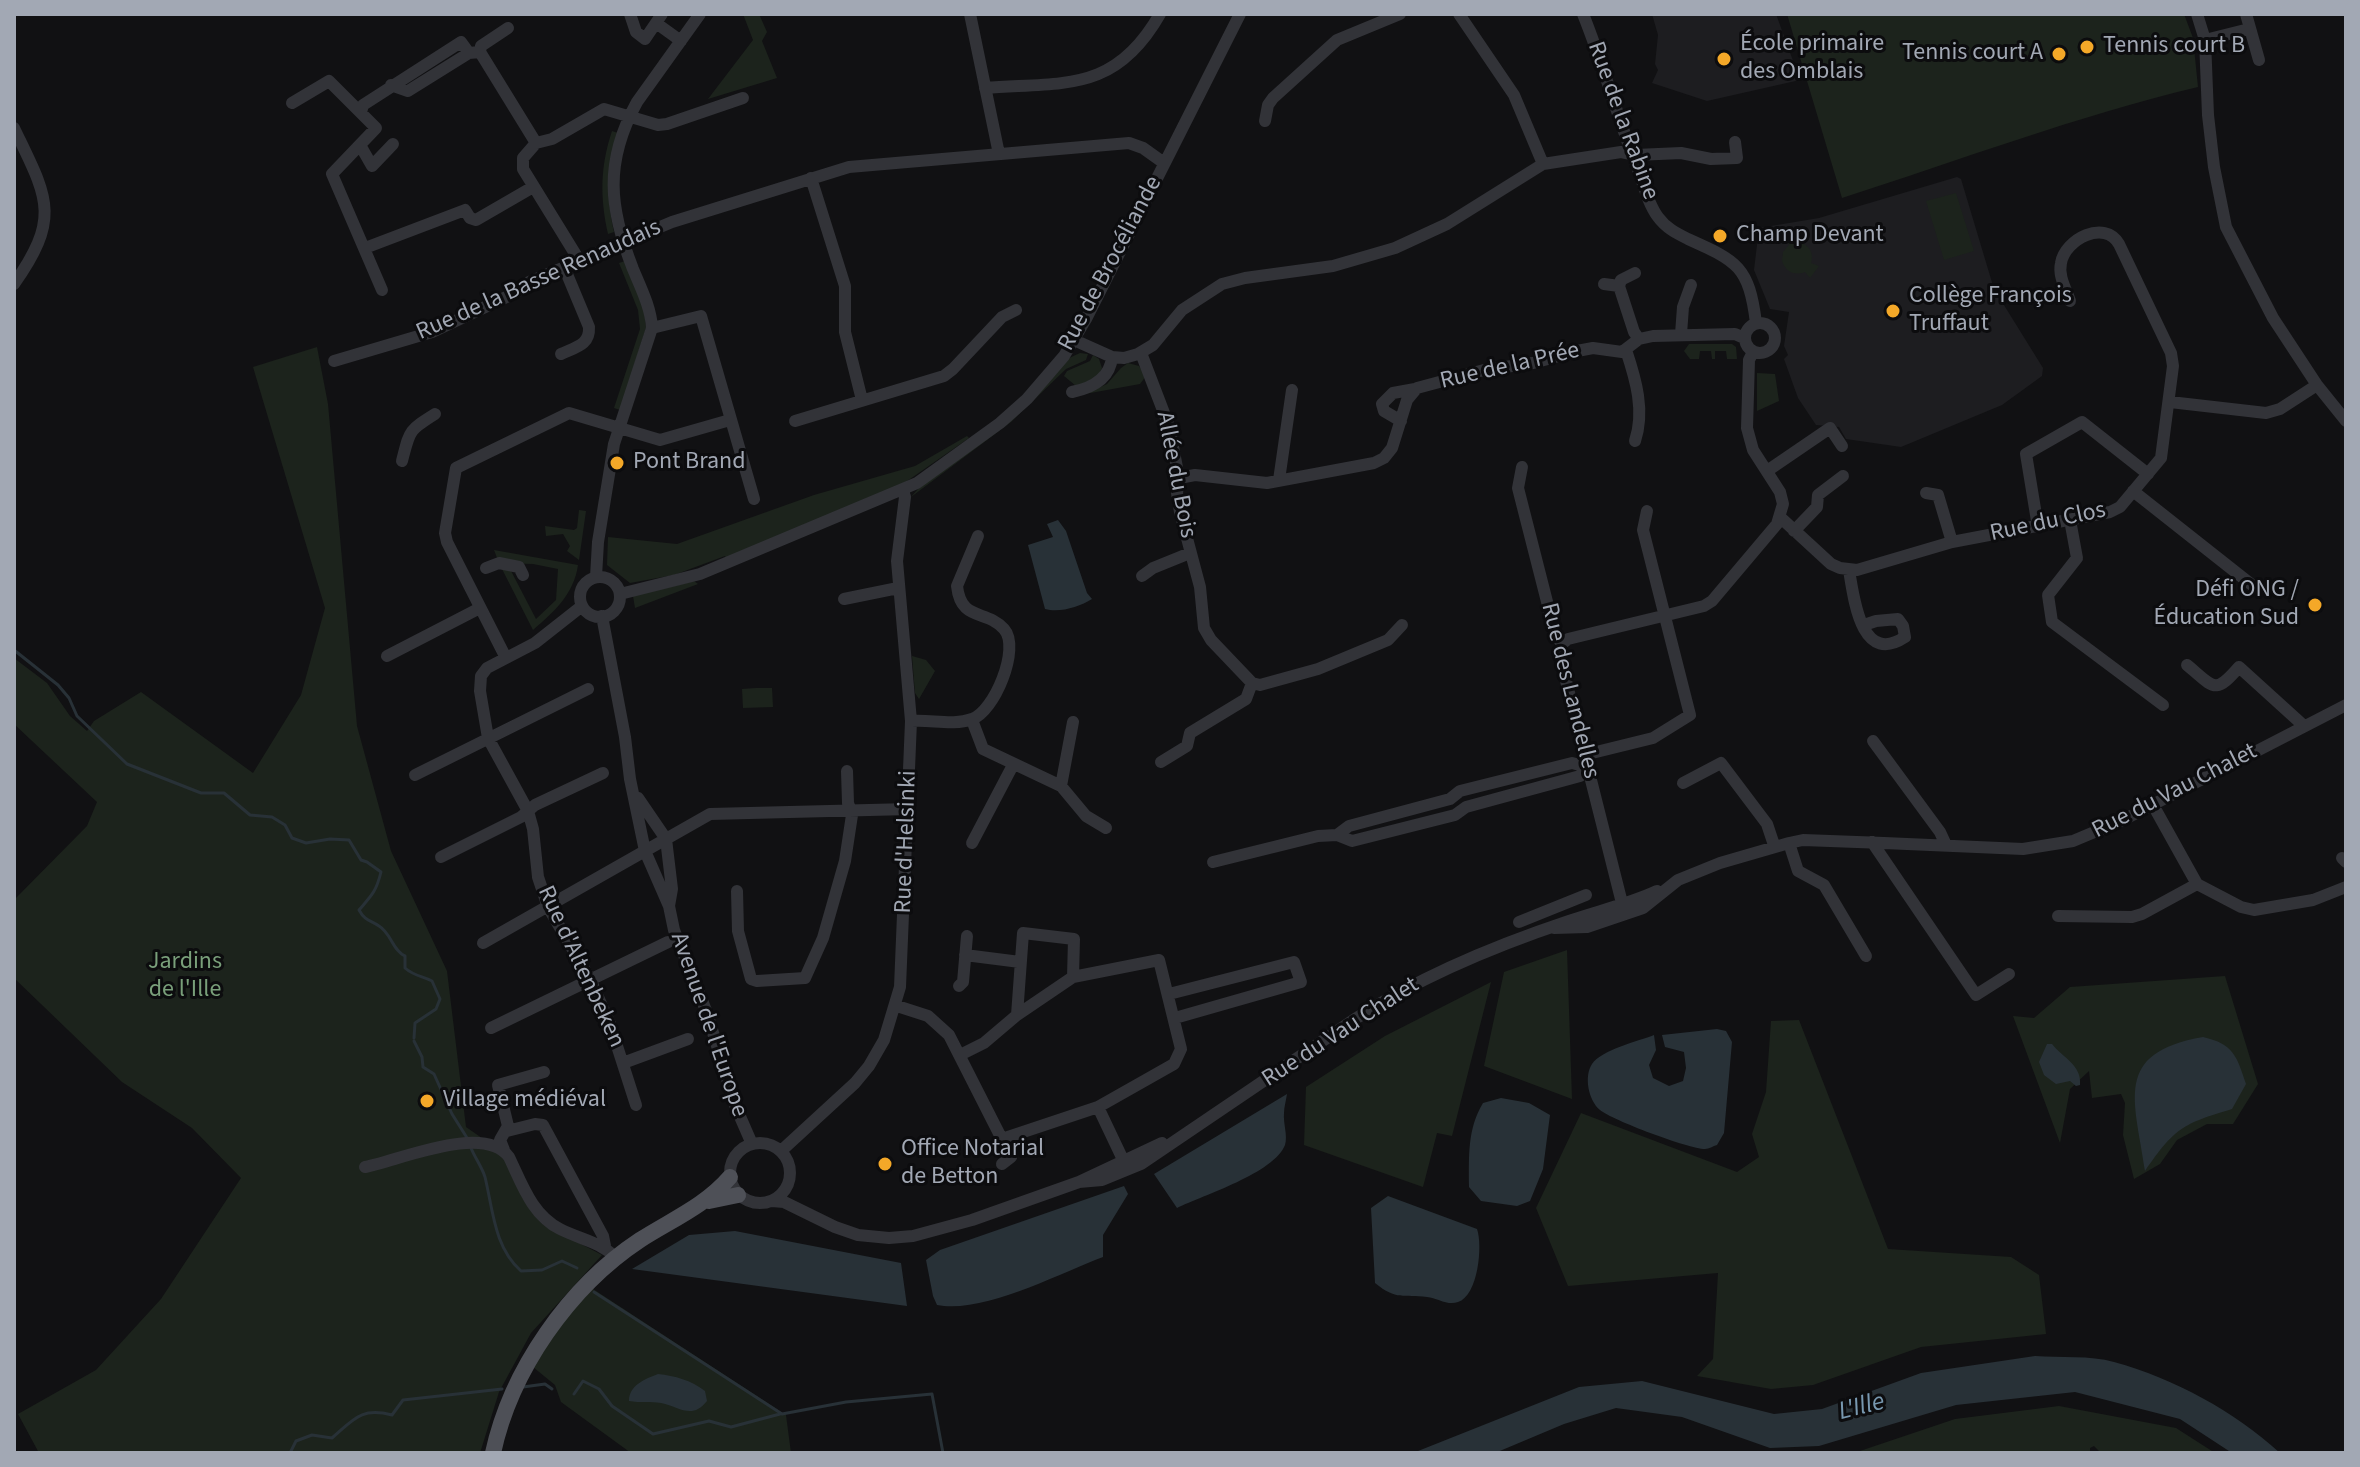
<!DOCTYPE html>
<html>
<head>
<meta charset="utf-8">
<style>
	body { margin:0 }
	#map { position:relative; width:2360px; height:1467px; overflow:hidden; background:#111113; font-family:"Source Sans 3",sans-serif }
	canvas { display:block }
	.frame { position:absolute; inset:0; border:16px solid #a2a8b4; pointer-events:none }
</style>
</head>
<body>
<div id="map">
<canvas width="2360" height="1467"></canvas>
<div class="frame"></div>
</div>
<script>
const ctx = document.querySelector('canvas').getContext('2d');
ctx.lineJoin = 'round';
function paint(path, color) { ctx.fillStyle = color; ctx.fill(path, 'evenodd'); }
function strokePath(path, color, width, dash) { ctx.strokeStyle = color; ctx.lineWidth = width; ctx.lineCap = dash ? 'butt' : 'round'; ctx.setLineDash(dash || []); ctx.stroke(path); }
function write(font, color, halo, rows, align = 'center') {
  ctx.font = font + ' "Source Sans 3",sans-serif'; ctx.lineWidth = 6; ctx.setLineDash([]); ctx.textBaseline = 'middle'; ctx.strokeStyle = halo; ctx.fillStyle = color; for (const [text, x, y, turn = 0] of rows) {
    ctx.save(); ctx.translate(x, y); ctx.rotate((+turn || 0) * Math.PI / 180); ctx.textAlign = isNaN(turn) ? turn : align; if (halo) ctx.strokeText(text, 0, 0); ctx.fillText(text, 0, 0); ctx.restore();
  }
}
paint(new Path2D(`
	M1652,14H1776L1800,80L1707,101L1652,83L1658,70L1655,64L1658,35Z
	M1957,177L1961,179L1994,289L2043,368L2042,376L2002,405L1901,447L1846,439L1839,427L1816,425L1798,398L1784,359L1788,355L1784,346L1789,312L1770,309L1754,270L1759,228L1819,218Z`), '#1d1d20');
paint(new Path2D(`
	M743,14H759L767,32L762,41L777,78L708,99L753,40Z
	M1787,14H2184L2193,38L2198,87C2077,116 1960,160 1842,198Z
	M612,131L618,133C608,168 606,196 614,232L608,234C600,198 600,167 612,131Z
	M1956,193L1974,251L1944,260L1926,201Z
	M1800,234L1801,243C1810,246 1814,254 1811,263L1819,266L1810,278L1805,272C1794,276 1786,272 1782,261L1783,252L1789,245L1786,237Z
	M625,261L645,311L646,328L620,410L614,408L640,329L638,310L619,263Z
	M1689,344H1732L1736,347L1737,359H1727L1726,351H1715V359H1712L1711,351H1700L1699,359H1690L1684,351Z
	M317,347L328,404L357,726L391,851L447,971L466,1127L505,1154L523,1199L541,1223L602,1255L531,1333L499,1392L480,1453H39L18,1414L96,1370L161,1299L241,1178L192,1128L122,1082L14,978V900L87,826L97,802L14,724V658L47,683L70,716L87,731L94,721L141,692L253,773L301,695L325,608L253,367Z
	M1080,353L1088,354L1086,360L1066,369L1011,422L911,497L918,489L1033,400L1069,358Z
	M1093,355L1099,359L1102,368L1097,378L1076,386L1064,376L1067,371L1090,361Z
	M1128,363L1139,366L1146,376L1140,384L1085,394L1107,384L1121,368Z
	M1757,373L1775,374L1779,401L1757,411Z
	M967,436L969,438L900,486L726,558L725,556L674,575L630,583L607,565L608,537L677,544L814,495L915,466Z
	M579,510L586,511L579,560L567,551L570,546L563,534L546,536L545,526L574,530L577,528Z
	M494,550L578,565C574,594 554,612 533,630L502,569H510L536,619L556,600L558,569L533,564L499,563Z
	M694,581L698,584L635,608L633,596Z
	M912,656L926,660L935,671L919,699L915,693Z
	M756,688H772L773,707L743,708L742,689Z
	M1567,950L1572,1099L1484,1066L1504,972Z
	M2225,976L2258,1084L2233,1124H2207L2177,1140L2160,1164L2134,1179L2123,1135L2125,1103L2121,1094L2092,1098L2089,1071L2070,1089L2060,1143L2013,1016L2034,1018L2070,987Z
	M1491,982L1452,1136L1437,1133L1423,1187L1304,1145L1306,1087L1385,1036Z
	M1799,1020L1888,1249L2011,1257L2039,1275L2046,1334L1921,1347L1813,1385L1771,1389L1697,1376L1713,1359L1718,1273L1568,1286L1536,1208L1581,1113L1737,1172L1759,1157L1752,1134L1766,1092L1771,1021Z
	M593,1289L786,1415L791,1453H631L561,1402L555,1385L533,1367L566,1317Z
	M2059,1406L2176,1428L2215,1453H2101L2094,1446L2090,1448V1453H1854L1955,1419Z`), '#1c231c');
paint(new Path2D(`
	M1058,520L1066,531L1087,593L1092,599C1079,607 1060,613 1045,609L1028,545L1053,537L1047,524Z
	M1717,1029L1726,1031L1732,1042L1724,1133L1717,1145C1713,1146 1709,1149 1705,1149C1689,1149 1612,1120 1600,1110C1588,1100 1584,1076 1592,1064C1601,1050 1639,1041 1654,1035L1656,1050L1649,1065L1653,1078L1669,1086L1683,1081L1686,1068L1684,1052L1665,1047L1662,1035Z
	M2203,1037C2234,1044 2237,1057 2246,1084L2232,1109C2182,1124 2175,1128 2145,1171C2135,1100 2112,1053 2203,1037Z
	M2047,1044H2052C2063,1058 2082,1065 2080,1085L2076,1086L2070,1081L2056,1084L2044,1075L2039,1062Z
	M1287,1094C1286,1101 1284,1107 1284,1113C1283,1123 1288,1136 1285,1145C1274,1173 1204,1195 1177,1208L1154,1174Z
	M1501,1098L1529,1103L1550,1115L1543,1169L1530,1201L1517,1206L1481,1201L1469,1187C1469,1158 1467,1129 1483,1103Z
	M1124,1186L1128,1194L1103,1235V1257C1058,1274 983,1314 937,1305L933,1296L926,1260L940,1250Z
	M1388,1196L1477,1229C1483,1246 1478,1296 1458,1302C1448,1306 1437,1298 1427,1297C1403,1294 1397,1301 1375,1283L1371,1208Z
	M735,1231L901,1263L907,1306L632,1269L689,1235Z
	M2035,1356C2060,1358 2090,1355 2114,1362C2175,1379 2234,1411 2280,1453H2232L2180,1419L2075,1392L1956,1405L1819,1446L1770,1448L1682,1417L1616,1408L1564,1424L1495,1453H1413L1579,1387L1642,1381L1774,1414L1822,1409L1921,1373Z
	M658,1374C675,1376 691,1380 705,1391L707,1401C692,1420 680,1407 661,1403C651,1401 640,1403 629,1401C629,1385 645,1379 658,1374Z`), '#283137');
strokePath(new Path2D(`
	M14,650L58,685L69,698L77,716L127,764L201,793H224L250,815L272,817L285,825L292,838L306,843L330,839L349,840L361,860L367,862L381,872C376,892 372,895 359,910C365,921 370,920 379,926C391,933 393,951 405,956V968C414,976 422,976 432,981L440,999L436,1009L415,1023L414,1038
	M414,1041L422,1057L423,1067L434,1074L452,1114L469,1141
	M471,1148C475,1158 482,1167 485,1177C493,1210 494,1247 521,1271L542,1270L562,1261L577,1268
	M594,1292L782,1414L846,1402L932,1394L943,1453
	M523,1387L545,1384L552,1389
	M574,1394L583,1381L599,1389L612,1406L653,1434L709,1421L731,1427L780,1414
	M263,1453H264
	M290,1453L296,1441L312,1435L332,1438C354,1419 361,1407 392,1415L403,1400L502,1389`), '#283137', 3);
strokePath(new Path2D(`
	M630,14L636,32L645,39L662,14
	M970,14L999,154
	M1459,14L1514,95L1543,164
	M1583,14C1604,66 1618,120 1639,172C1644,187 1649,205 1658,217C1666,228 1676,233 1688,239C1737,261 1749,266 1756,323
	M2197,14L2205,40L2208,115L2214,167L2226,227L2273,318L2317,385L2346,421
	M2246,14L2259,60
	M656,23L681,41
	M2205,40L2249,29
	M480,52L481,46L508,28
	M391,85L408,91L469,53L480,52L536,143L552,139L604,109L658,125L667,124L743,98
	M985,88C1065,82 1115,93 1160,14
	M292,103L329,81L376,128L332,174L382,290
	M361,112L363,105L461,42L469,53
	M1265,121L1268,105L1273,98L1337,40L1400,14
	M14,128C47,197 62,216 14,284
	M536,143L523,158V169L579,260
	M360,145L372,166L393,144
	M811,178L845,286V332L862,400
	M365,248L465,210L470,218L476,220L533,187
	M1604,284L1619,286L1621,280L1635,273
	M1619,286L1634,332L1639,339
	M1745 338a15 15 0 1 1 30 0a15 15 0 1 1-30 0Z
	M652,328L701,316L754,499
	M1681,334L1683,307L1691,285
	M1074,340L1112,357L1124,358L1138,354L1153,345L1182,310L1222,284L1245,278L1333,266L1395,248L1447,224L1543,164L1621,152L1636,155L1681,153L1711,159L1737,158L1735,142
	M1626,350C1636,380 1645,411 1635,441
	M1141,353L1169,426L1179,478L1177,493L1180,512L1200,587L1204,628L1211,640L1252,683L1260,685L1318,669L1388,640L1402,625
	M561,354C576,347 590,345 589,327L564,267
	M334,361L432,332L517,292L529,282L672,222L849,167L1129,143L1143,148L1164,163
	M1072,392C1092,388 1110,379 1112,357
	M2170,402L2266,413L2280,409L2317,385
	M795,421L944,376L953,369L1002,317L1016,310
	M1401,421L1384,411L1382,404L1393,393L1415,389
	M402,461C410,430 408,431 435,414
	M1522,467L1518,488L1555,633L1562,644L1559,653L1624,911
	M1767,471L1830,428L1842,446
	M1179,478L1195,475L1267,483L1374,463L1384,458L1392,448L1407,400L1417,388L1484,370L1533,363L1577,351L1593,348L1622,352L1639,339L1653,336L1735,334L1744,338
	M1279,480L1292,390
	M2133,491L2252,585
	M1926,493L1938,495L1952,542
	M1781,518L1831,564L1840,568L1857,570L1952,542L2110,512L2120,507L2161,458L2173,366L2171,353L2119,244C2105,219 2065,239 2061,263C2058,276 2066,289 2070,301
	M2070,520L2077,558L2048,595L2052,622L2163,705
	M2038,527L2026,454L2082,422L2148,474
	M1794,531L1817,507L1818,495L1843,476
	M486,568L499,563L519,567L523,575
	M1849,570C1854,599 1861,666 1905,637L1903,626L1898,619L1876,621L1864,625
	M1142,576L1153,568L1190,553
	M596,577L598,542L614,444L652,328C651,308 641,288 633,269C609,208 604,162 637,102L700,14
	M580 597a20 20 0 1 1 40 0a20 20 0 1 1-40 0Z
	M620,594L700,574L917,483L1000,423L1027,399L1064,356L1086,319L1240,14
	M844,599L898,588
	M582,606L535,643L487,668L481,676L480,691L488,738L528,811L533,829L538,877L548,907L590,979L610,1024L636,1105
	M602,616L625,737L630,779L645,851L669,906L674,930L707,1013L735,1105L752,1144
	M1562,644L1568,639L1704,606L1712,601L1777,524L1783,504L1780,492L1753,450L1747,428L1749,360L1753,352
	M387,656L480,608
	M506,658L447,542L445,533L456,468L569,413L660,440L730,420
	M2187,665C2214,687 2214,696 2239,667L2304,726
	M972,720L983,749L1061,786L1073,722
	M911,721C930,719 953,726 972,719C994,712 1021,648 1004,629C986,609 961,622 957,586L978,536
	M1873,741L1940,832L1946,845
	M1584,755L1653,738L1690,715L1643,530L1647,511
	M1161,762L1187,746L1190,733L1246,699L1252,683
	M415,775L588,689
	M1683,783L1721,763L1767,824L1774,845
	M1061,786L1086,816L1106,828
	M638,798L666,839L672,889L669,906
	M2153,805L2197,884L2241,907L2254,910L2313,900L2346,887
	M1872,842L1976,995L2009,974
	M972,843L1013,765
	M1789,843L1798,871L1824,885L1866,956
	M441,857L521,817L535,805L603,773
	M2342,858L2346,862
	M1213,862L1318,836L1337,835L1352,841L1455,815L1466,807L1580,776L1587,767L1572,763L1460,791L1450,799L1349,826L1337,835
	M737,891L738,931L751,979L757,981L805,978L823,938L845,861L852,815L848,803L847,771
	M2058,916L2132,917L2142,914L2197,884
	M1519,922L1586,895
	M1554,928L1587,927L1643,908L1678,880L1720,863L1789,843L1803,840L1884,843L2023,849L2073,841L2123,820L2346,705
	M483,943L710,814L909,809
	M965,955L1020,962
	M959,986L963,982L967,936
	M1169,994L1294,962L1301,982L1175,1018
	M897,1006L928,1016L949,1035L1011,1157L1002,1164
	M1017,1015L1023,933L1074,939L1073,977
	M491,1028L668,942
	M960,1055L984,1043L1017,1015L1073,977L1159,960L1181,1049L1174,1064L1098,1107L1002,1139
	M623,1063L688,1039
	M1098,1107L1126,1166
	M507,1131L535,1124L543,1125L603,1236L605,1246
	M730 1173a30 30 0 1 1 60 0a30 30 0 1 1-60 0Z
	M504,1150L500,1140L508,1126L498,1085L544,1072
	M781,1151L855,1083L869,1066L884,1040L900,987L911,721L897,561L905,497L903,491
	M365,1167C400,1160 484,1123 509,1157C522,1184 532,1215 560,1229C582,1240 598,1241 617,1258
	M1079,1182L1102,1180L1141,1164L1355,1019C1421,976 1494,946 1569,921C1598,911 1629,904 1657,891
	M772,1201L784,1202L835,1227L858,1235L889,1238L913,1236L972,1220L1079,1182L1162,1143`), '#323338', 12);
strokePath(new Path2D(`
	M709,1201L738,1195
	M493,1453C511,1370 569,1287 640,1240C671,1220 705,1206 730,1177`), '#4e5057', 16);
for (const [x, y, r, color] of [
	[2087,47,8,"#f4a828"],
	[2059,54,8,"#f4a828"],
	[1724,59,8,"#f4a828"],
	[1720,236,8,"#f4a828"],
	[1893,311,8,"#f4a828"],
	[617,463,8,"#f4a828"],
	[2315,605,8,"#f4a828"],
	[427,1101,8,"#f4a828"],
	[885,1164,8,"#f4a828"]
]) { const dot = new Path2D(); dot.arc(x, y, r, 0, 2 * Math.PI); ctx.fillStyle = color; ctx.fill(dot); strokePath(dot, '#0c0c0e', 3); }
write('24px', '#a2a8b4', '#0c0c0e', [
	["École primaire",1740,45],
	["des Omblais",1740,73],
	["Tennis court B",2103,47],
	["Tennis court A",2043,54,"right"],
	["Champ Devant",1736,236],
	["Collège François",1909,297],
	["Truffaut",1909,325],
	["Pont Brand",633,463],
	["Défi ONG /",2299,591,"right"],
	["Éducation Sud",2299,619,"right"],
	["Village médiéval",443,1101],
	["Office Notarial",901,1150],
	["de Betton",901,1178]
], 'left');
write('24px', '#a2a8b4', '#0c0c0e', [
	["Rue de la Rabine",1622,121,70],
	["Rue de Brocéliande",1111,264,-62],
	["Rue de la Basse Renaudais",539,281,-24],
	["Rue de la Prée",1510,367,-13],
	["Allée du Bois",1175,475,79],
	["Rue du Clos",2048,523,-12],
	["Rue des Landelles",1569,691,76],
	["Rue du Vau Chalet",2175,792,-27],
	["Rue d'Helsinki",907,842,-88],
	["Rue d'Altenbeken",580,967,65],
	["Avenue de l'Europe",708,1025,71],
	["Rue du Vau Chalet",1341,1033,-33]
]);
write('24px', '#799f7a', '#0c0c0e', [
	["Jardins",185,963],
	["de l'Ille",185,991]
]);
write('italic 26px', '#7898b0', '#0c0c0e', [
	["L'Ille",1862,1408,-14]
]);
</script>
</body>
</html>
